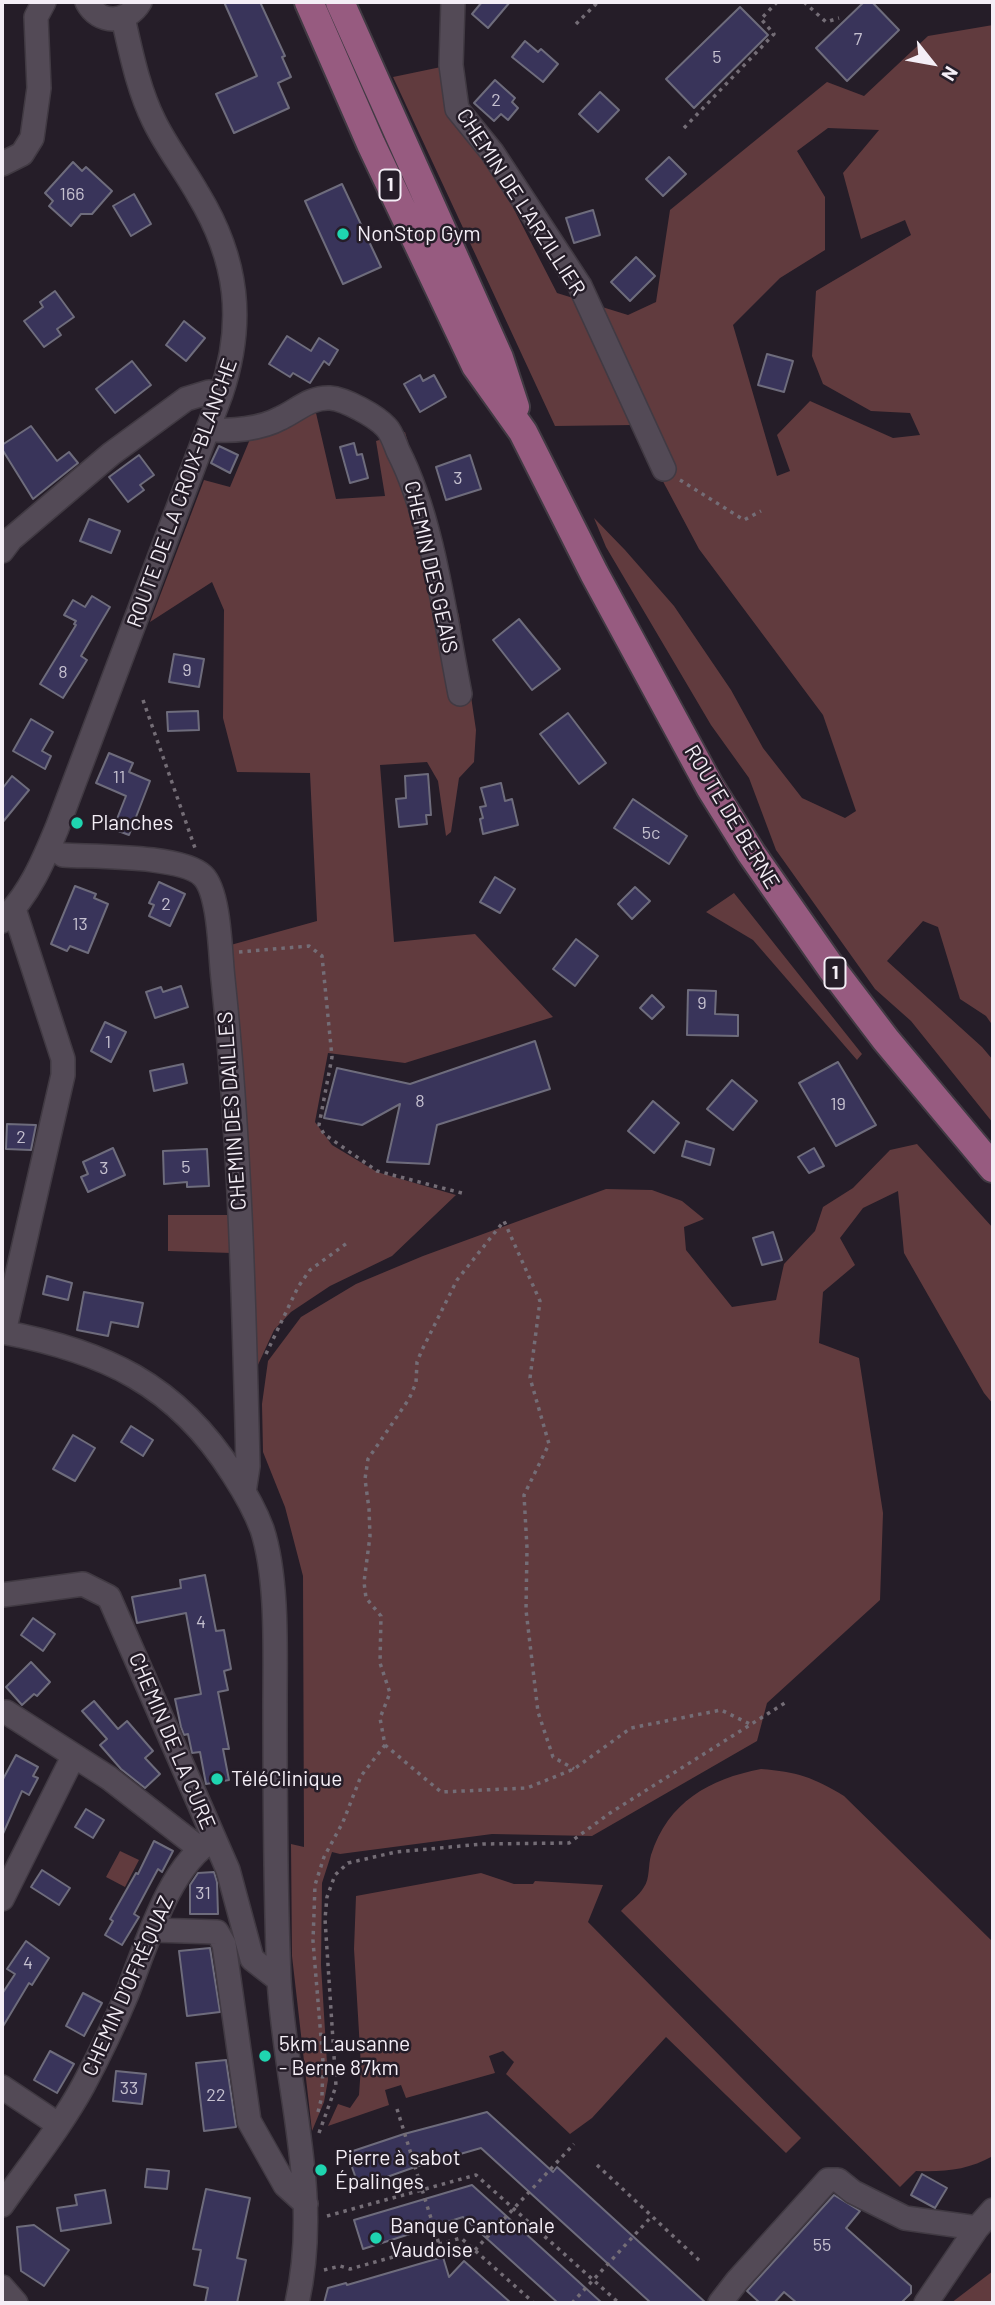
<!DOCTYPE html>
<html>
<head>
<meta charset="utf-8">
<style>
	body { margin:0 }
	#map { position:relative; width:995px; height:2305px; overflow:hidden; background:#251d28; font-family:Barlow,sans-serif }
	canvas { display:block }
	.frame { position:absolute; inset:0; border:4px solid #f4eef6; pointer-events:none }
	.north { position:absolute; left:897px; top:28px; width:70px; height:70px; -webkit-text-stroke:5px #251d28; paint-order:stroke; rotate:121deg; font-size:19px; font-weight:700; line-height:28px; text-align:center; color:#f4eef6 }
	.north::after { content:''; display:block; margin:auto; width:24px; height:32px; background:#f4eef6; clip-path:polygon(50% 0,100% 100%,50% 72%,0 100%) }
</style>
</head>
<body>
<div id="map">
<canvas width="995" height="2305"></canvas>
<div class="frame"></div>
<div class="north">N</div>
</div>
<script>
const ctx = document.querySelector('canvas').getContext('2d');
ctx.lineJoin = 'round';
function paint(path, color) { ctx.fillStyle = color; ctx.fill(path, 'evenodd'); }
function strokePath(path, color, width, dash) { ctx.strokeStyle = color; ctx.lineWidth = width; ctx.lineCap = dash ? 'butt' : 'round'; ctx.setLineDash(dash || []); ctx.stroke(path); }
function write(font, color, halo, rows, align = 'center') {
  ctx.font = font + ' Barlow,sans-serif'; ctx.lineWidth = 5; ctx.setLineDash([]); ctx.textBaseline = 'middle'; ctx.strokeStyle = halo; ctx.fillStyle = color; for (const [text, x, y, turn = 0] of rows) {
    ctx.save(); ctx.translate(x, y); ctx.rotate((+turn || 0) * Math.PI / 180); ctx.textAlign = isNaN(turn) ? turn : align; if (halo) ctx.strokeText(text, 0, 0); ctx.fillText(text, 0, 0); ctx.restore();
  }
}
paint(new Path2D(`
	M993,25V1026L986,1016L960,999L938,927L923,921L887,961L982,1047L993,1060V1123L911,1021L875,989L776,850L749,778L711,725L606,547L594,518L625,550L674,606L731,690L763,748L802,798L845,818L856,811L823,715L699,549L633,425L555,426L393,77L441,67L557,293L628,315L656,302L670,210L827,82L864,96L928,36ZM828,128L879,130L843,173L861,239L905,220L911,235L816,291L812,356L823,384L871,411L910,413L920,435L893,438L810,401L777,435L790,471L777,476L733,325L780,278L825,250V197L797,151Z
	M316,413L336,499L385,496L376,441L405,432L459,616L476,730L474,762L459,778L451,832L446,836L438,781L427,762L380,765L394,942L475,934L553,1017L405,1063L328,1053L315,1122L332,1145L377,1172L456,1195L392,1256L330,1286L291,1312L274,1330L257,1367L254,1399L227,946L317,921L310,773L237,772L223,718L224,610L212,582L150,622L204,480L230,487L253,432L284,426Z
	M734,893L862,1054L857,1060L753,940L706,912Z
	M917,1144L993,1228V1404L984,1393L904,1253L898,1191L863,1208L840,1238L855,1265L823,1292L819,1343L859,1358L883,1513L880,1600L767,1703L757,1741L592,1836L492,1834L340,1854L332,1852L322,1883L321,1965L328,2080L324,2102L312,2131L292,1956L291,1844L304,1847L303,1576L285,1507L263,1452L262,1404L268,1361L301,1317L356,1284L423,1256L606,1189L652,1190L682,1201L704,1219L684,1227L686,1250L732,1307L776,1300L784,1264L815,1231L823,1207L853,1188L890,1150Z
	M168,1215H233L232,1253L168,1251Z
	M761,1769C797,1772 813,1777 844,1796L993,1942V2156C968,2170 945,2172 916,2171L900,2187L621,1911C628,1903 639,1896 644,1887C650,1879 648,1865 651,1855C668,1802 709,1779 761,1769Z
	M120,1851L139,1860L125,1887L106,1877Z
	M481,1873L514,1884H533L535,1881L603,1885L588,1922L801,2138L786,2153L666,2037L592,2118L570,2134L506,2074L514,2062L503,2051L489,2056L495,2073L406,2098L401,2085L385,2090L389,2105L328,2126L338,2104L350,2108L359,2095L361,2066L354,1949L356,1896Z
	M993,2271V2303H951Z`), '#613b3e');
const building = new Path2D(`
	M224,2H260L285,56L282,57L291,77L278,83L289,108L234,133L216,94L257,76Z
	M482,2H510L488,28L472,14Z
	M864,2H872L899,30L847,81L816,48Z
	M740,7L768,35L694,108L666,79Z
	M525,41L538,52L541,49L558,64L543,82L512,57Z
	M495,80L515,98L512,102L518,108L508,120L501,114L494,121L474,103Z
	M600,92L619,110L598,132L579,114Z
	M669,157L686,174L663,196L646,179Z
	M73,162L82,171L86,167L112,191L92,214H81L71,226L49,206L53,201L45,193Z
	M342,184L381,267L343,284L305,201Z
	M134,194L151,224L131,236L113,206Z
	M593,210L600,235L574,243L566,218Z
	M636,257L655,276L630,301L611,282Z
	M55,291L74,317L57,329L61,335L44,347L24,321L43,307L40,302Z
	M184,321L205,338L186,361L166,345Z
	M287,336L311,351L319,338L338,350L329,365L324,361L310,383L293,373L290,377L269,364Z
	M767,354L793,361L784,392L758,385Z
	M132,361L151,385L115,413L96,389Z
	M420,375L423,381L434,375L446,397L420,412L404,384Z
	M31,426L57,461L69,452L78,463L33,499L2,449V445Z
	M354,443L357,455L362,454L368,478L350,483L340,447Z
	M219,446L238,455L230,473L211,463Z
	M139,455L154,475L140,485L144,490L128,502L109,477Z
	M470,455L481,489L446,500L436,467Z
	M89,519L120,531L111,553L80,541Z
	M92,596L110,607L81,656L87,660L63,698L40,684L76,625L74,624L76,621L64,615L73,600L85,607Z
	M519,619L560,669L532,690L493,640Z
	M174,654L204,659L199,687L169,682Z
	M198,711L199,730L168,731L167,712Z
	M568,713L606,763L579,784L540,734Z
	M31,719L53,732L42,751L51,756L45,769L13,751Z
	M109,753L133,763L129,772L150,781L129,835L113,829L126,796L96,783Z
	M428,774L431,815H426L427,824L399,827L396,799L406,798L405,776Z
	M12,776L29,790L2,823V789Z
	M501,783L505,801L512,799L518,825L483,834L480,819L483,818L480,807L486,806L481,788Z
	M633,799L687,836L669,864L614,828Z
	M495,877L515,889L500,913L480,902Z
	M159,882L185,894L170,926L149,916L154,905L149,903Z
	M75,886L96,894L94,898L108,904L88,953L70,946L67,951L51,944Z
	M635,887L650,901L632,919L618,904Z
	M576,939L598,956L575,986L553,969Z
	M181,986L188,1007L155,1018L146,992L161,987L163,992Z
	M688,990L716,991L715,1014L738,1015V1036L687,1035Z
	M652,995L664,1007L652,1019L640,1008Z
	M105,1022L126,1032L111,1062L91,1051Z
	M535,1041L550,1089L437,1125L429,1164L387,1162L400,1104L362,1125L324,1118L337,1068L410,1084Z
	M838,1062L876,1125L836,1146L799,1083Z
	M183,1064L187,1083L154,1091L150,1071Z
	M732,1080L757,1101L733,1130L707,1109Z
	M653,1101L679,1123L654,1153L628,1131Z
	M7,1124L36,1125L31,1150L6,1149Z
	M686,1141L714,1149L710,1165L682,1156Z
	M113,1148L125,1175L88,1192L81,1177L88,1174L83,1162Z
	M814,1148L824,1166L809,1173L798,1157Z
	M207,1149L209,1186L187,1187V1182L164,1184L163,1151Z
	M773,1232L782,1260L762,1265L753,1238Z
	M47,1276L72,1283L68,1300L43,1294Z
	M84,1292L143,1303L138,1327L111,1322L108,1336L77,1330Z
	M131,1426L153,1440L143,1456L121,1442Z
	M73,1435L95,1448L75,1481L53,1469Z
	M205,1575L216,1631L224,1630L231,1669L224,1671L228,1690L218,1692L229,1749H223L229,1780L206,1784L200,1752L192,1753L188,1734L184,1735L181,1727L175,1699L201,1694L186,1613L137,1623L132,1597L181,1588L180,1580Z
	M33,1618L55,1634L43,1651L21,1635Z
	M31,1662L50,1682L37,1696L34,1694L22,1705L6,1687Z
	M94,1701L118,1729L127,1721L153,1751L145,1758L160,1774L145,1788L121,1769L100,1745L107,1739L82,1711Z
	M16,1755L38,1767L33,1776L38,1778L29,1795L22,1791L2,1836V1781Z
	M86,1809L104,1820L93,1838L75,1827Z
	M154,1841L173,1851L162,1872L158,1869L134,1914L139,1917L122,1945L105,1935L113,1921L110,1919L136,1873L138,1874Z
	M42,1870L70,1888L59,1905L31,1887Z
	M214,1872L217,1882L218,1914H190V1885L198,1873Z
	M26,1941L49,1958L32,1985L29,1983L2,2028V1994L15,1974L7,1969Z
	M210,1948L220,2012L187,2016L179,1951Z
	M83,1993L102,2003L84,2036L66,2026Z
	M50,2051L74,2064L57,2093L34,2080Z
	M226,2060L236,2127L204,2131L196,2063Z
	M116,2071L146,2074L142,2104L113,2101Z
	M487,2112L553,2172L557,2167L706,2303H651L481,2148L415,2167L359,2187L347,2153L404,2134Z
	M147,2169L169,2171L167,2189L145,2187Z
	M922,2174L947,2188L935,2208L911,2195Z
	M472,2185L503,2213L602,2303H558L463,2217L363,2249L354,2220Z
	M206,2189L250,2198L237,2258L246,2260L237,2303H205L208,2288L194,2285L201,2250L193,2249Z
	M105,2190L111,2223L61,2231L57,2208L77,2205L75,2195Z
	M834,2195L860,2211L846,2228L911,2286V2293L901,2303H797L784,2292L774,2303H760L747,2291Z
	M34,2225L69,2250L44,2286L21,2271L17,2227Z
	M443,2257L449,2277L464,2261L511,2303H324L328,2288L346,2283L347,2285Z`);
paint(building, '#39345a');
strokePath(building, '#6e6c7c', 2);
const minor = new Path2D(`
	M87,2C99,25 127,24 140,2
	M453,2L451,65L457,109L492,152L580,286L664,469
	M2,164L22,154L32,138L39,88L36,17L44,2
	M208,429C231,432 261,429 281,418C298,410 310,397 330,398C345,399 376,416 386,427C392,433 395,444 398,451C433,519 445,618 460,694
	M2,551L11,539L111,454L186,399L209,392L221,394
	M63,855C94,857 182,855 203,876C220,893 220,954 223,979C240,1140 244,1304 248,1466L244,1492
	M2,921C29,895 43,862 57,828L221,394C245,322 238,260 198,194C184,169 166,146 154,121C138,89 131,52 123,18
	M2,1332C104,1351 176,1384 233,1474C244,1491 255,1510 262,1529C278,1578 275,1651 275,1703C275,1795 275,1887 279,1979C285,2089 322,2191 297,2303
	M4,1332L63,1075V1059L14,909
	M2,1595L83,1584L109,1597L228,1870L252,1959L279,1980
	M6,1712L109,1778L199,1848
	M2,1899L73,1757
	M153,1930L217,1932L224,1944L249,2121L285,2185L306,2204
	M2,2087L59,2125
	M2,2205C29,2166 60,2128 83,2086C99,2056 114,2025 127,1994C146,1946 169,1865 214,1839
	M2,2287L16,2303
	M720,2303L737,2281L828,2180H838L853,2192L905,2218L977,2228
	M926,2303L977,2228L993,2210`);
const major = new Path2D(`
	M309,2L371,144L476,366L523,432L594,573L710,787L751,853L832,969L886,1040L993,1168
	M340,2L499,358L515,407`);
strokePath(minor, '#413a43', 26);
strokePath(major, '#413a43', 32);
strokePath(new Path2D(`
	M804,2L826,22L839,18
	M576,24L598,2
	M684,128L774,34L761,19L777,2
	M680,480L744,520L761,511
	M143,700L195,848
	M239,952L309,946L322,956L332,1057L319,1125L324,1134L377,1171L462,1193
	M266,1354L298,1287L310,1270L347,1243
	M385,1745L441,1792L527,1788L574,1769L631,1728L721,1710L750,1724
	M397,2109L439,2244
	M318,2112L322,2096L323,2062L313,1941L315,1885L324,1857L343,1822L361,1776L385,1745L380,1718L390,1693L380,1663L381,1616L366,1598L364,1582L370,1536L369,1509L365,1479L368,1459L409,1399L416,1383L417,1362L422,1350L457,1280L504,1221L540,1301L530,1378L549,1444L524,1495L527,1548L526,1610L538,1712L553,1757L574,1769
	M319,2133L336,2086L325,1919L327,1897L335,1875L348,1863L396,1852L483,1844L569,1843L610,1813L788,1701
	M597,2165L702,2263
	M327,2216L476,2175L619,2303
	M475,2250L574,2144
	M324,2270L340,2266L350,2269L461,2238L534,2303
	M572,2303L652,2216`), '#746d76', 3.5, [3.5, 5]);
strokePath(minor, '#534a56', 23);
strokePath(major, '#975b80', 28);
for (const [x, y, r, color] of [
	[343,234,7,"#1fd5b0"],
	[77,823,7,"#1fd5b0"],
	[217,1779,7,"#1fd5b0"],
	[265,2056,7,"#1fd5b0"],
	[321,2170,7,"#1fd5b0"],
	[376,2238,7,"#1fd5b0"]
]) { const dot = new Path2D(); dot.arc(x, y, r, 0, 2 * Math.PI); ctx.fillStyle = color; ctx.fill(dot); strokePath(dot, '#251d28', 2.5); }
write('18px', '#c5c0cf', null, [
	["7",858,39],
	["5",717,57],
	["2",496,100],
	["166",72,194],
	["3",458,478],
	["9",187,670],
	["8",63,672],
	["11",119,777],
	["5c",651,833],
	["2",166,904],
	["13",80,924],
	["9",702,1003],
	["1",108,1042],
	["8",420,1101],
	["19",838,1104],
	["2",21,1137],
	["5",186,1167],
	["3",104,1168],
	["4",201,1622],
	["31",203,1893],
	["4",28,1963],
	["33",129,2088],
	["22",216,2095],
	["55",822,2245]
]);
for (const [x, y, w] of [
	[390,185,21],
	[835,973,21]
]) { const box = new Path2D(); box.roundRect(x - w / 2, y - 15.5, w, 31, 5); ctx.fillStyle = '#251d28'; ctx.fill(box); strokePath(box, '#f4eef6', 2); }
write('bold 19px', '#f4eef6', null, [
	["1",390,185],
	["1",835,973]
]);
write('21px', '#f4eef6', '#251d28', [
	["CHEMIN DE L'ARZILLIER",521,202,57],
	["ROUTE DE LA CROIX-BLANCHE",182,493,-70],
	["CHEMIN DES GEAIS",431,567,77],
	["ROUTE DE BERNE",732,817,59],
	["CHEMIN DES DAILLES",232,1111,-94],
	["CHEMIN DE LA CURE",172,1741,67],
	["CHEMIN D'OFRÉQUAZ",128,1986,-66]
]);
write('21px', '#f4eef6', '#251d28', [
	["NonStop Gym",357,234],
	["Planches",91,823],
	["TéléClinique",231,1779],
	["5km Lausanne",279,2044],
	["- Berne 87km",279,2068],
	["Pierre à sabot",335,2158],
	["Épalinges",335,2182],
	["Banque Cantonale",390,2226],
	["Vaudoise",390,2250]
], 'left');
</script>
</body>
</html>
